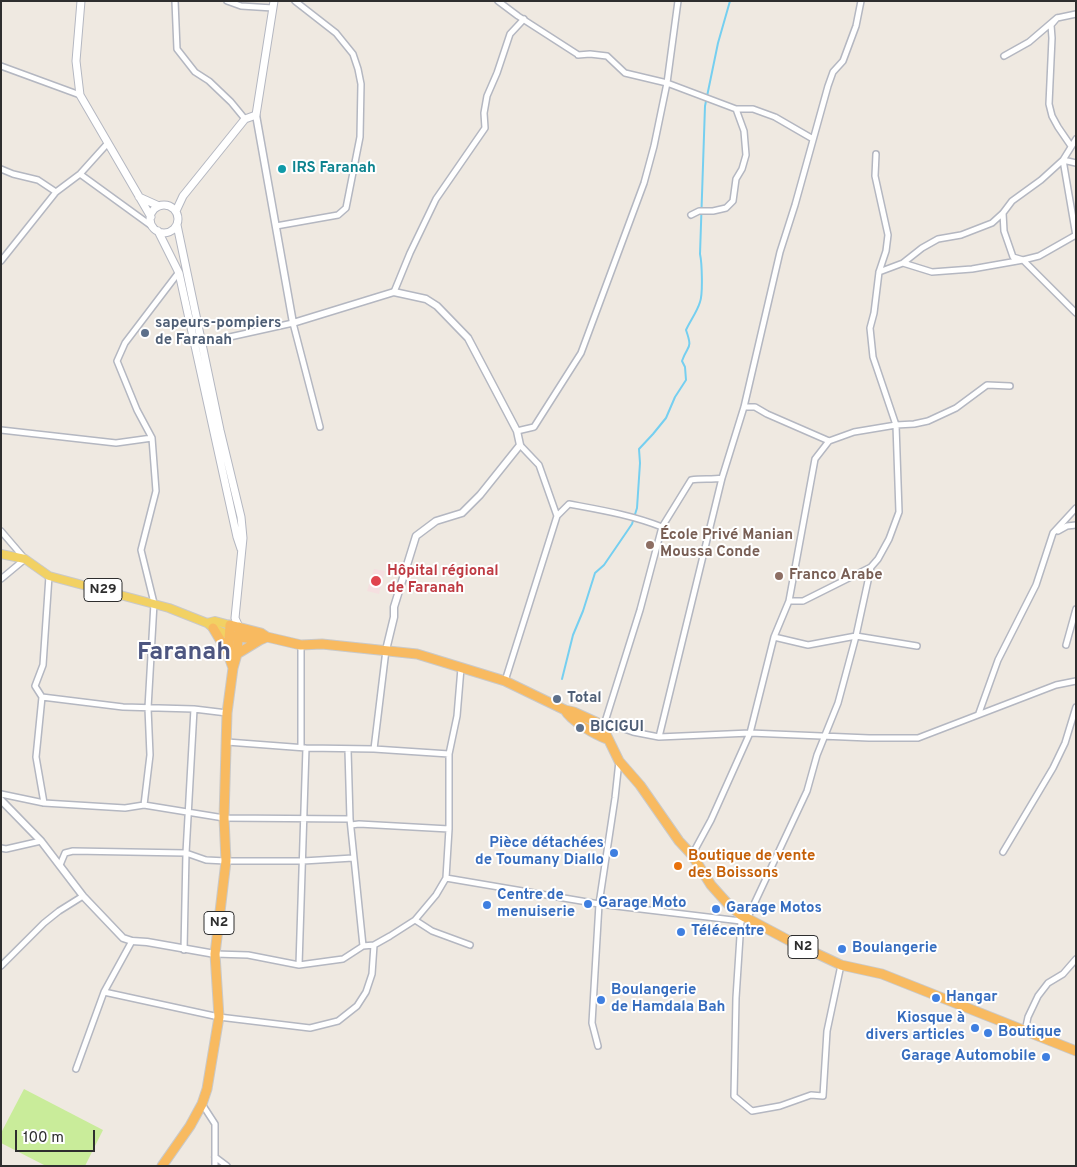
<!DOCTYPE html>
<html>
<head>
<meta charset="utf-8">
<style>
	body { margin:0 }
	#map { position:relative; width:1077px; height:1167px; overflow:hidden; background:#efe9e1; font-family:Overpass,sans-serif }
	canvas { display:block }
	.frame { position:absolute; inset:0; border:2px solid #2e2e2e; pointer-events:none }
	.scale { position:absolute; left:15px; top:1130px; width:80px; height:22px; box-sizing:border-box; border:2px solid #2e2e2e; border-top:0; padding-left:6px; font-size:15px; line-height:18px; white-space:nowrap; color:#2e2e2e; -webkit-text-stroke:4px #fff; paint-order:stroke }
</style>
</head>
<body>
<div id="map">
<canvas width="1077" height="1167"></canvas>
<div class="frame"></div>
<div class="scale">100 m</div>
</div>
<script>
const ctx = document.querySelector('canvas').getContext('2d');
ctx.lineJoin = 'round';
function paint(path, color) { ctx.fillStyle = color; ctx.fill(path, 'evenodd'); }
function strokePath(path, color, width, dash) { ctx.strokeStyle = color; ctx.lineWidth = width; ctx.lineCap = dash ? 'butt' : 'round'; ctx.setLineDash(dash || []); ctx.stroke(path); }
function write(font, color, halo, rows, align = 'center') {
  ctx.font = font + ' Overpass,sans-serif'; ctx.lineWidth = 4; ctx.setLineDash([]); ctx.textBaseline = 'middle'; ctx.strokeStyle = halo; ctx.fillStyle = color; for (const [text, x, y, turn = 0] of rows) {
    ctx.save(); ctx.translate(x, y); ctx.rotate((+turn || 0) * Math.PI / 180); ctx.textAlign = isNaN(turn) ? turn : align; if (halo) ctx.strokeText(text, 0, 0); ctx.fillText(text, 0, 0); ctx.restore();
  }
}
paint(new Path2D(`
	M374,569L385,571L379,594L367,591Z`), '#f5dfe0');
paint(new Path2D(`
	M24,1089L103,1130L85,1166H46L1,1143V1133Z`), '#c9ec9a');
strokePath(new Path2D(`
	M562,679L573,635L583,611L595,573L604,565L632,524L637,508L640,463L639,449L653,434L666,418L675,397L686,380L685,367L682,361C688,344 693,350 686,330C690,321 697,312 700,302C703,294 702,263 700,254L705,106L718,43L730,1`), '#75cff0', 2);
const minor = new Path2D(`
	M175,1L177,49L195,72L209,81L231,102L245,119
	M227,1L241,6L273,8
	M498,1L518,16L577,54
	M1057,18L1051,25L1052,38L1049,104L1052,116L1058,127L1071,146
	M578,55L590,54L607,56L625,73L667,83L736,109L744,131L746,155L742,169L736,179L733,201L726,208L713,211H699L691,215
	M1004,56L1029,42L1057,18L1076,14
	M1,66L80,95
	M736,109H753L775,117L813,139
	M1076,139L1063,160L1076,236
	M1,169L13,174L38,180L56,192
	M80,174L153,227
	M1003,213L1004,231L1013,257L1023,260L1076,313
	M276,226L338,215L346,208L360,137L361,84L358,69L353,54L336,33L295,1
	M1,261L56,192L80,174L107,144
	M903,263L932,272L972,269L1023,260L1039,256L1076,235
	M879,272L903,263L922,248L938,239L961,235L992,223L1003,213L1012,201L1041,180L1063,160L1076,163
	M394,292L410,253L436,199L485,128L484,113L487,96L497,73L510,34L524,19
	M198,344L293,323L320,427
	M744,407H755L767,414L829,441L854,432L896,425L914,424L928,421L956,408L987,385L1010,386
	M1,430L116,443L152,438
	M517,431L534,427L581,353L644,183L654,146L667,83L678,1
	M520,445L539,465L557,516
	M1,531L25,559L1,579
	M1058,531L1067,526L1076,525
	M49,576L43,665L35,686L42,697L123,707L194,709L227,713
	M789,601H803L871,567
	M774,637L808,645L856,636L917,646
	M1066,645L1076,609
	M505,681L557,516L569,504C601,510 632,515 662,527
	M42,697L36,757L44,803
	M979,713L998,660L1036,585L1053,533L1076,508
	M604,722L633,732L659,737L750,733L869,738H918L1056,685L1076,681
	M604,725L640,610L662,527L691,480C702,478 711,480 722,478
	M659,737L722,478L744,407L780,252L795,205L828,86L833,72L843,61L856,26L861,1
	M227,742L306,748L374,749L449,754
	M301,747V645
	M374,749L386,650
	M348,750L350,819L363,946
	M1,794L44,803L125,808L144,805L224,818L350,819
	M144,805L150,755L148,708L154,603L141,550L156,491L152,438L137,410L117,361L125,343L179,272
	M351,825L359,824L449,829
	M1,848L6,849L41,841
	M1003,852L1053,768L1065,743L1076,707
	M692,855L711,820L750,733L774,637L789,601L815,459L829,441
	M60,865L65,853L73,851L186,853L206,860L226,861H303L353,858
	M446,878L449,829V754L457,716L461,668
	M415,920L432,931L470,945
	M184,950L186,853L194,709
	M215,954L248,955L299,965L343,959L363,946L374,945L390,936L415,920L436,895L446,878L599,904L741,921
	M299,965L306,748
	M841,965L827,1031L823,1096L811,1095L780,1106L752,1111L734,1096L736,998L741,921L748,917L807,791L817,755L838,703L856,636L871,567L878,559L889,539L899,512L896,425L873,357L870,328L874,313L879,272L886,251L888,235L875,176L876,154
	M1,966L44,923L59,911L83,896
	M104,992L219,1017L310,1028L338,1021L357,1006L366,992L372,974L374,945
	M1025,1031L1028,1017L1038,996L1048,983L1063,974L1076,959
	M598,1046L592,1023L599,904L615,798L619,761
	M76,1069L104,992L132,941
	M202,1104L215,1124V1166
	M215,1157L227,1166`);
const tertiary = new Path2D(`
	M256,115L293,323L394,292L426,299L437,306L468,338L517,431L520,445L480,495L462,513L436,521L416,536L394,607V617L386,650
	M1,800L41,841L83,896L123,938L132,941L147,942L215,954`);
const secondary = new Path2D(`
	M81,1L76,61L80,95L151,217
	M139,197L159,206
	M150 219a14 14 0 1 1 28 0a14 14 0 1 1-28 0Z
	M176,211L183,196L245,119L256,115L274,1
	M177,225L220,430L241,517L243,538L235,618L239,627
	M158,231L179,273L237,537L241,549`);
const primary = new Path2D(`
	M1,554L25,559L49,576L169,608L207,623L213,628L229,635
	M207,623L215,621L230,625`);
const trunk = new Path2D(`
	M213,628L228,653
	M233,636L260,640L267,637
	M237,654L260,640
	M233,668L228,654L230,625L261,633L267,637L301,645L322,644L417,654L505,681L565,710L574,712L596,722L603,728L619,761L640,785L679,841L692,855L711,885L728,904L741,915L788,940L841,965L882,974L1076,1051
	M565,710C571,721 596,735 607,739
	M162,1166L190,1126L202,1104L207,1089L219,1017L215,954L226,861L224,818L227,713L233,668L237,654L239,627`);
strokePath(minor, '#b4b7c1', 8);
strokePath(tertiary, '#b4b7c1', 9);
strokePath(secondary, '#b4b7c1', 9);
strokePath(primary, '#c9c9c9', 10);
strokePath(trunk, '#c9c9c9', 11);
strokePath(minor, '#fff', 5);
strokePath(tertiary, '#fff', 6);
strokePath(secondary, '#fff', 7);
strokePath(primary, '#f2d163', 8);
strokePath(trunk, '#f8ba60', 9);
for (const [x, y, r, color] of [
	[282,169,5,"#0f9aa8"],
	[145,333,5,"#5c6f8a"],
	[650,545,5,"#8d6e63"],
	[779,576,5,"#8d6e63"],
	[376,581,6,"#e0444e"],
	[557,699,5,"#5c6f8a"],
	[580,728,5,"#5c6f8a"],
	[614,853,5,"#3f7fe0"],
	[678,866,5,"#e8710a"],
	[588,904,5,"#3f7fe0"],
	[487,905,5,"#3f7fe0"],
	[716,909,5,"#3f7fe0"],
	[681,932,5,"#3f7fe0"],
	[842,949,5,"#3f7fe0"],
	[936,998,5,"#3f7fe0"],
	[601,1000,5,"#3f7fe0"],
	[975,1028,5,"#3f7fe0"],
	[988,1033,5,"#3f7fe0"],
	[1046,1057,5,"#3f7fe0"]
]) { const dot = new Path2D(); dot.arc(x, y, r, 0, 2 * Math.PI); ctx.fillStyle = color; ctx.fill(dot); strokePath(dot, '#fff', 2); }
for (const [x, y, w] of [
	[103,590,38],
	[219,923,30],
	[803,947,30]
]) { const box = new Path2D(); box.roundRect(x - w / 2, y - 11.5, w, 23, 4); ctx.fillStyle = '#fff'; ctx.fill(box); strokePath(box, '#2e2e2e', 1); }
write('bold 14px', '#2e2e2e', null, [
	["N29",103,590],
	["N2",219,923],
	["N2",803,947]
]);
write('bold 15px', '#0d838f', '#fff', [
	["IRS Faranah",292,169]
], 'left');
write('bold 15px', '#4e5e75', '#fff', [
	["sapeurs-pompiers",155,324],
	["de Faranah",155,341],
	["Total",567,699],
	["BICIGUI",590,728]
], 'left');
write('bold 15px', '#785e54', '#fff', [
	["École Privé Manian",660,536],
	["Moussa Conde",660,553],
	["Franco Arabe",789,576]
], 'left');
write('bold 15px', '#be3a42', '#fff', [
	["Hôpital régional",387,572],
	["de Faranah",387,589]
], 'left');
write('bold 15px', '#366cbe', '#fff', [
	["Pièce détachées",604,844,"right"],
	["de Toumany Diallo",604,861,"right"],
	["Centre de",497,896],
	["menuiserie",497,913],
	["Garage Moto",598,904],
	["Garage Motos",726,909],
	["Télécentre",691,932],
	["Boulangerie",852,949],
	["Boulangerie",611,991],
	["de Hamdala Bah",611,1008],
	["Hangar",946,998],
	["Kiosque à",965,1019,"right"],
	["divers articles",965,1036,"right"],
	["Boutique",998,1033],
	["Garage Automobile",1036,1057,"right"]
], 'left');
write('bold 15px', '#c56008', '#fff', [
	["Boutique de vente",688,857],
	["des Boissons",688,874]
], 'left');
write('bold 25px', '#4d5680', '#fff', [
	["Faranah",184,654]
]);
</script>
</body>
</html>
